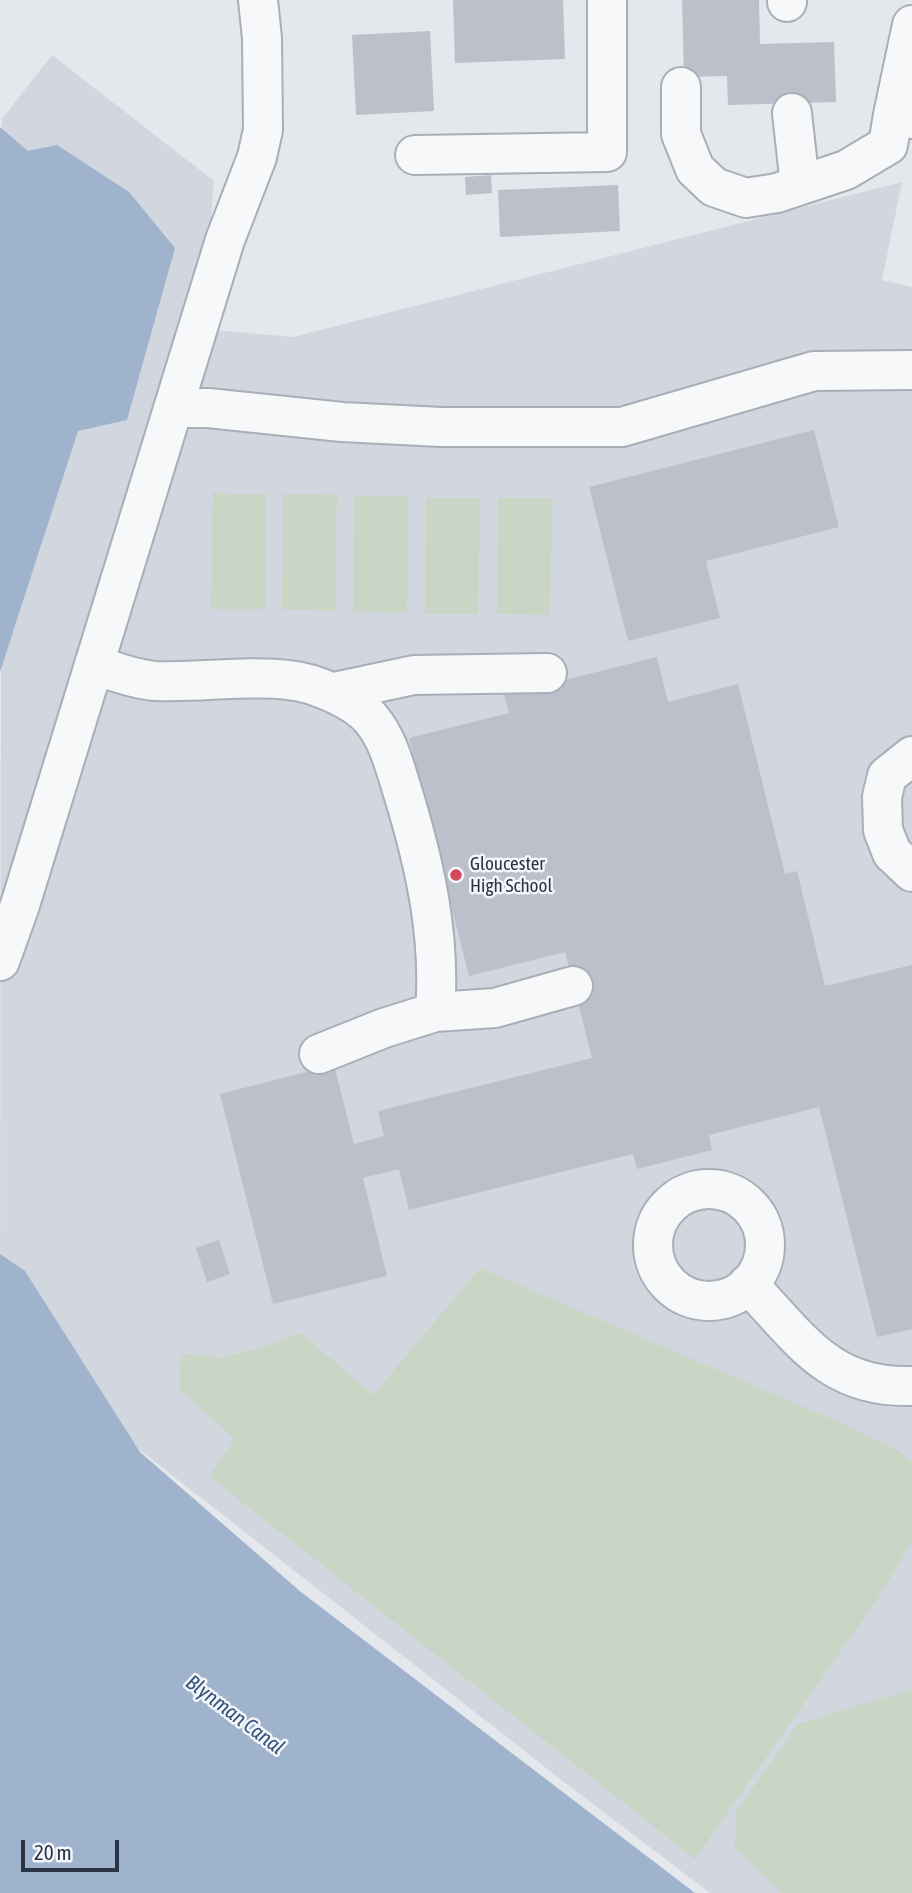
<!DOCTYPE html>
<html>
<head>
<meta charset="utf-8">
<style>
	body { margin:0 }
	#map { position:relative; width:912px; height:1893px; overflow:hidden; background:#e4e7ec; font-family:"Asap Condensed",sans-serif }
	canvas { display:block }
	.scale { position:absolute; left:21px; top:1840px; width:98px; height:32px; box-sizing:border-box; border:4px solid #2b3445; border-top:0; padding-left:9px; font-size:21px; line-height:24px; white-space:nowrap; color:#2b3445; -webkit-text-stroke:5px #f4f6f9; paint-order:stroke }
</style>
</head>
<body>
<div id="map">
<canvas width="912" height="1893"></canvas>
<div class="scale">20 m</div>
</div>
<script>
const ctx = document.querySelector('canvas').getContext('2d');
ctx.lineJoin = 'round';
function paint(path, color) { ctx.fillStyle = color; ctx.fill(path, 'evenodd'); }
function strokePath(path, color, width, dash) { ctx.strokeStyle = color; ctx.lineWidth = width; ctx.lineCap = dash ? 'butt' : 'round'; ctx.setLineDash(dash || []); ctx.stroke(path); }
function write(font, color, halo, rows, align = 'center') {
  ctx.font = font + ' "Asap Condensed",sans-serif'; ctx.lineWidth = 5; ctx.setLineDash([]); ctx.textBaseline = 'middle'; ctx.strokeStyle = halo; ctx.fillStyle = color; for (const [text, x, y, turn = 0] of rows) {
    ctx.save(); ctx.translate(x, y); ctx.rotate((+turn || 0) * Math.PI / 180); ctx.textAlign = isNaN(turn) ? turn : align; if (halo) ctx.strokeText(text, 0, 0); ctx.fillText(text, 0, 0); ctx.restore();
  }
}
paint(new Path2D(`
	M52,55L214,181L202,329L293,337L902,182L882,280L912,287V1893H710L568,1785L126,1439L0,1285L2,119Z`), '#d2d6de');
paint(new Path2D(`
	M213,493L266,494L265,609H211Z
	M283,494L337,495L335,611L282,610Z
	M354,496H408L407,613L353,612Z
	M426,498H480L478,614H425Z
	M498,498H552L550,615L497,614Z
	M480,1268L835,1420L899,1451L912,1462V1541L883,1591L695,1859L209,1476L235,1439L180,1390L181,1353L221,1358L267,1346L301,1333L373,1395Z
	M912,1689V1893H782L735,1848L736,1812L798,1724Z`), '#c9d6c5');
paint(new Path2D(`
	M0,127L28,151L57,145L129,192L175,248L127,420L78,431L0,672Z
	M0,1254L25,1271L140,1452L301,1592L695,1893H0Z`), '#9fb4cc');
paint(new Path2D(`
	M453,0H563L565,59L455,63Z
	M682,0H759L760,44L834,42L836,102L728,105L727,76L684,77Z
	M430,31L434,111L356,115L352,35Z
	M491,175L492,193L466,195L465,177Z
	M618,185L620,231L500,237L498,190Z
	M814,430L839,527L706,561L720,618L628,641L589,487Z
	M657,657L668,702L738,684L785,874L797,871L825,986L912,965V1329L877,1337L819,1107L709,1135L712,1150L637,1169L633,1154L409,1210L399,1169L363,1178L387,1276L273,1304L220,1094L334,1065L354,1144L384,1136L378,1111L592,1058L565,952L469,976L409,738L509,713L504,695Z
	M219,1240L230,1274L207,1282L196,1248Z`), '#bbc0ca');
const minor = new Path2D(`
	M787,0V2
	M912,25L893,115L912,119
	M681,87V134L695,169L714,187L746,198L777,193L846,170L888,145L893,115
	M792,113L800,185
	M415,155L607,152V0
	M173,408H208L342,422L441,427H622L814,371L912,370
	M94,664C114,672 134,679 155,681C199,683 244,675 288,680C313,682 356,700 372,720C389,741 395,768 403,793C425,865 441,936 435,1012
	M334,692L414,675L547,673
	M912,756L887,776L882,797L883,830L892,853L912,872
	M0,961L20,905L225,240L257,157L263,130L262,38L258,0
	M319,1054L384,1028L435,1012L495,1008L573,986
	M653 1245a56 56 0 1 1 112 0a56 56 0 1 1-112 0Z
	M748,1284C800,1338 829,1389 912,1386`);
strokePath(minor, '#a9aeb7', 42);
strokePath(minor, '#f7f8fa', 38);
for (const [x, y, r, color] of [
	[456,875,7,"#d1495b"]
]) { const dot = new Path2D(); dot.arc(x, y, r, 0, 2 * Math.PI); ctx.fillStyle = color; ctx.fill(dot); strokePath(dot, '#f4f6f9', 2.5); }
write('19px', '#2b3445', '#f4f6f9', [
	["Gloucester",470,864],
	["High School",470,886]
], 'left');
write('italic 21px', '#34527a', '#f4f6f9', [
	["Blynman Canal",235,1715,37]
]);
</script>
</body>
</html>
